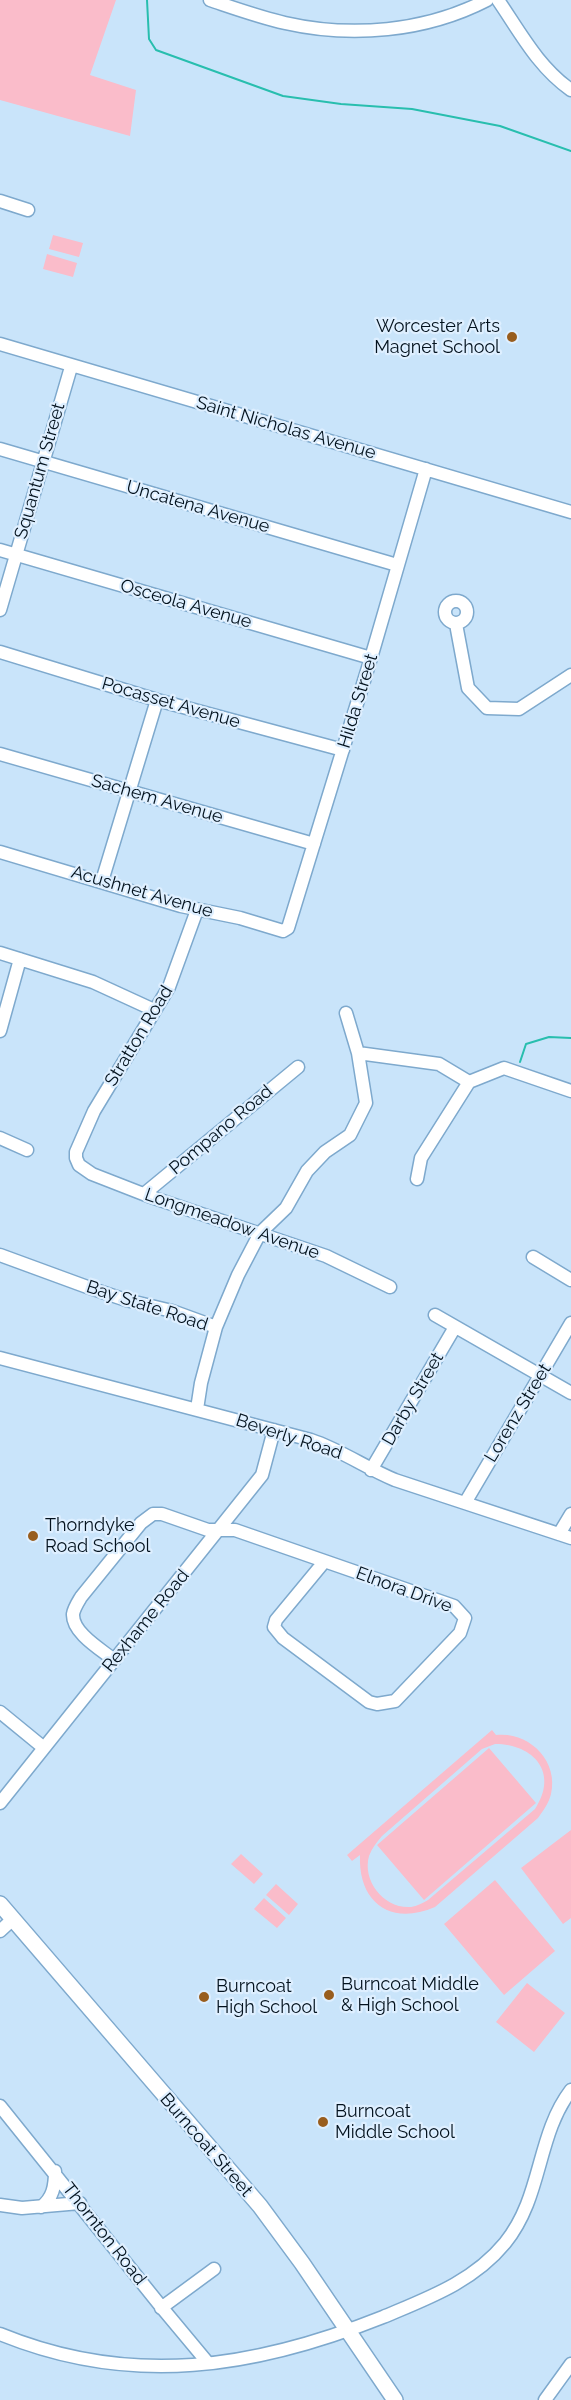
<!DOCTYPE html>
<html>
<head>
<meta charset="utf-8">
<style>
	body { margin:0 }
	canvas { display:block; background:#c9e4fa }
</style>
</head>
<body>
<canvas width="571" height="2400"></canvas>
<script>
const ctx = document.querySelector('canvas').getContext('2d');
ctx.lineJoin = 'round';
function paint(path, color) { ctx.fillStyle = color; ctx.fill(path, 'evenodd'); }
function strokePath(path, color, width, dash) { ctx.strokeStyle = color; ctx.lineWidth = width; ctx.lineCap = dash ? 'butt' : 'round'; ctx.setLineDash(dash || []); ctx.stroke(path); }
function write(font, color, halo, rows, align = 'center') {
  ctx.font = font + ' Raleway,sans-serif'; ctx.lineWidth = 4.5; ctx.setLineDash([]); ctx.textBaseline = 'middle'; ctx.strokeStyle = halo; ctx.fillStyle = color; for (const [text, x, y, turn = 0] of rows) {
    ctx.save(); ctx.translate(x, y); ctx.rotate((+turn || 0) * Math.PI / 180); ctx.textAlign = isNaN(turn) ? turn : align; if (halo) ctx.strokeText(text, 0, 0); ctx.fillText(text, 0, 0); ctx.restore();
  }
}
paint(new Path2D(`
	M0,0H116L90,75L136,90L130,136L0,100Z
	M53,235L83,243L79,257L49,249Z
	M47,254L77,263L73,277L43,269Z
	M492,1730L496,1735C528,1731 559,1760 551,1794C549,1803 543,1811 538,1818L435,1907C391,1926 358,1903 360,1855L352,1861L347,1855ZM495,1744C534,1744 559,1773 535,1809L428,1900C423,1903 417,1906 411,1907C384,1909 362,1881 369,1856C372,1848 377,1842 382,1836L482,1749Z
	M489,1748L536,1803L424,1900L377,1845Z
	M571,1830V1918L563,1924L521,1868Z
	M241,1854L263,1874L254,1884L231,1864Z
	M495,1880L555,1951L504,1995L444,1924Z
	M276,1884L298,1904L289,1915L266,1895Z
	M264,1898L286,1918L277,1928L254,1909Z
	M527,1983L565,2013L534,2052L496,2022Z`), '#fabcca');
strokePath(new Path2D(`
	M147,0L149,39L156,50L283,96L341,104L412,109L500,126L571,151
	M520,1062L526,1044L549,1037L571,1038`), '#28beae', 2);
const minor = new Path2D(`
	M210,0C234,8 259,17 285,23C351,38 425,32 487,0
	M498,0C520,32 538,67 571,90
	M0,201L28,210
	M0,344L571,512
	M0,449L397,565
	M0,550L371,658
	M445 612a11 11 0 1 1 22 0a11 11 0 1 1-22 0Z
	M0,610L71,367
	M456,624L468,688L487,708L519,709L571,675
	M0,652L157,700L343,750
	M0,754L314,844
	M0,852L181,906L240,918L283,931L288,928L371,658L426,469
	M102,881L157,700
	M197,910L169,987L94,1111L76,1152V1158L79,1165L92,1174L151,1197L326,1256L390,1287
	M0,953L93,982L154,1010
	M0,1031L20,959
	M358,1053L439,1064L469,1082L504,1068L571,1091
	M0,1138L27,1150
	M417,1179L421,1158L469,1082
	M144,1194L298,1067
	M0,1255L90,1288L126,1300L172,1311L216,1327L201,1383L197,1409
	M533,1257L571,1280
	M435,1315L571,1393
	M216,1327L238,1275L260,1233L286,1208L307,1171L325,1152L350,1135L366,1103L358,1053L346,1013
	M0,1358L311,1440C341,1450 366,1468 395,1480L571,1538
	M371,1470L455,1327
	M465,1503L571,1323
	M559,1534L571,1514
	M114,1660C102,1650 72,1633 73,1614C74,1608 78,1602 81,1597L141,1523L153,1514H162L208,1530H235L454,1606L465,1618L460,1633L395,1701L377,1704L369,1702L283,1638L274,1627L276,1620L324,1562
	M0,1712L44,1748
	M0,1803L262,1475L274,1430
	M0,1931L13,1919
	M0,2106L163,2309L208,2363
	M0,2205L22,2208L80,2203
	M41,2207C53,2198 55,2186 55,2171
	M161,2308L214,2269
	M0,2334C132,2388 255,2368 383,2317C428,2298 473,2282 505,2243C543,2196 536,2136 571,2090
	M545,2400L571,2364`);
const major = new Path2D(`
	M0,1904L260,2206L302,2263L395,2400`);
strokePath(minor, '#7ea9cd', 15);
strokePath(major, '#7ea9cd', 18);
strokePath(minor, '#fff', 12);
strokePath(major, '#fff', 15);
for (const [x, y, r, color] of [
	[512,337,6,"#985d1d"],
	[33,1536,6,"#985d1d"],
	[329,1995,6,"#985d1d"],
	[204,1997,6,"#985d1d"],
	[323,2122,6,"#985d1d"]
]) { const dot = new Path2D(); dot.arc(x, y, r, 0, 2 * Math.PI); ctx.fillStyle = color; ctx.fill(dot); strokePath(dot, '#deefff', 2); }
write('18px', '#03121e', '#deefff', [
	["Worcester Arts",500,327,"right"],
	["Magnet School",500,348,"right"],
	["Thorndyke",45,1526],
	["Road School",45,1547],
	["Burncoat Middle",341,1985],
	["& High School",341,2006],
	["Burncoat",216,1987],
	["High School",216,2008],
	["Burncoat",335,2112],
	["Middle School",335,2133]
], 'left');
write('18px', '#03121e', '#deefff', [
	["Saint Nicholas Avenue",286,428,16],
	["Squantum Street",40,471,-74],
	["Uncatena Avenue",198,507,16],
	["Osceola Avenue",186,604,16],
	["Hilda Street",358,701,-73],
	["Pocasset Avenue",171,703,16],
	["Sachem Avenue",157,799,16],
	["Acushnet Avenue",142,892,16],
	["Stratton Road",139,1036,-59],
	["Pompano Road",221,1130,-40],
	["Longmeadow Avenue",232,1224,19],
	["Bay State Road",147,1306,18],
	["Darby Street",413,1399,-60],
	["Lorenz Street",518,1413,-59],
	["Beverly Road",289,1437,18],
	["Elnora Drive",404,1590,20],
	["Rexhame Road",146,1621,-51],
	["Burncoat Street",206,2145,49],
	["Thornton Road",104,2234,52]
]);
</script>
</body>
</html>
